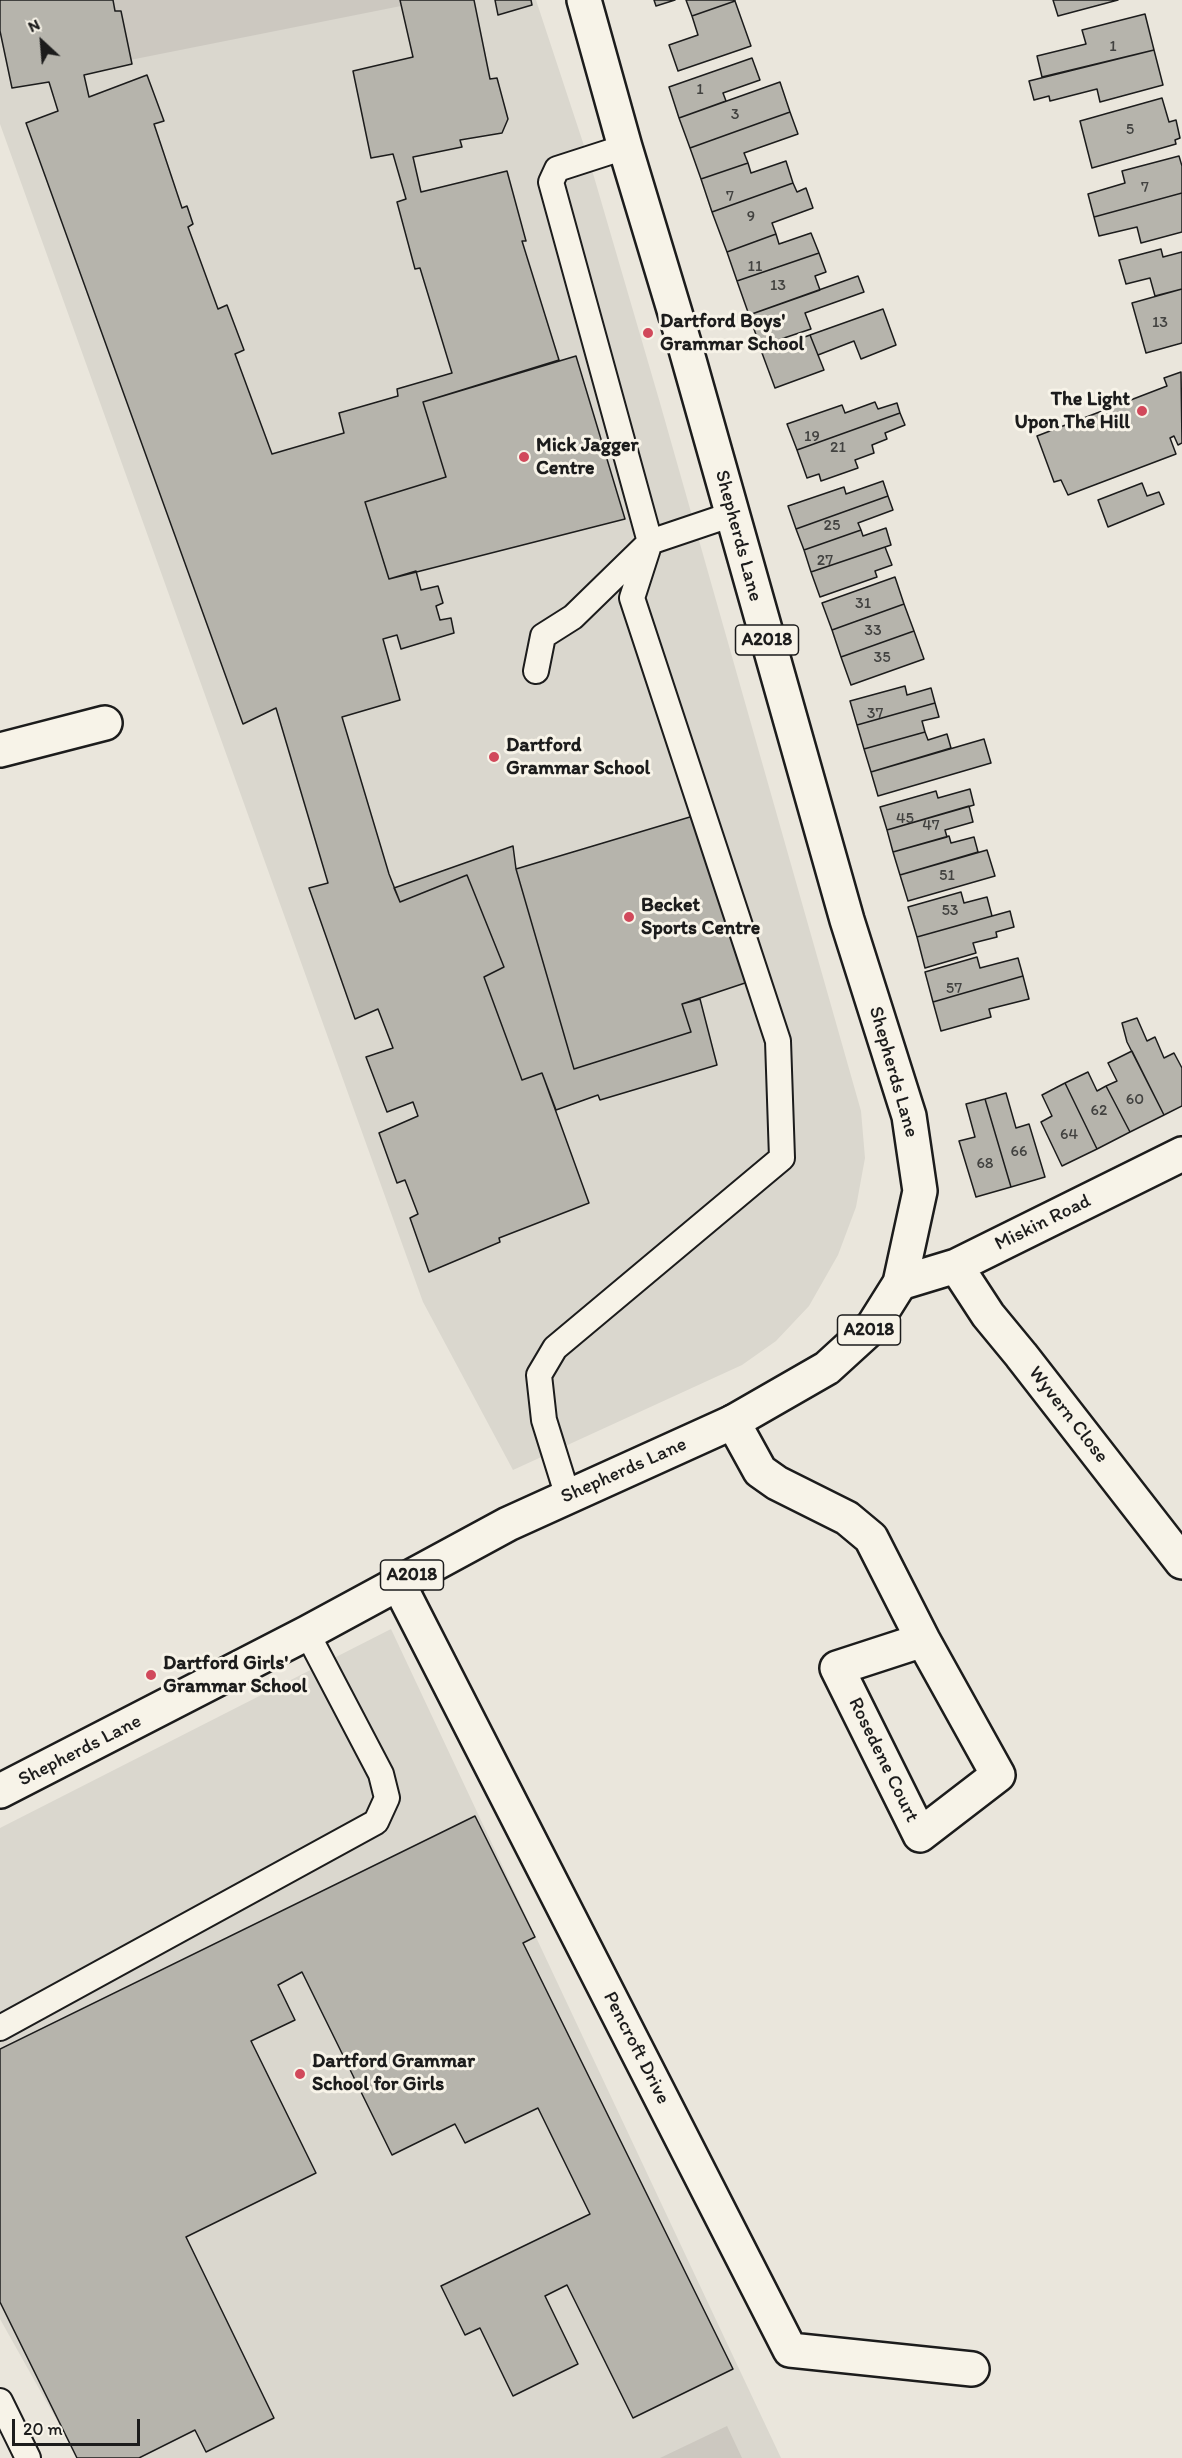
<!DOCTYPE html>
<html>
<head>
<meta charset="utf-8">
<style>
	body { margin:0 }
	#map { position:relative; width:1182px; height:2458px; overflow:hidden; background:#eae6dc; font-family:Itim,sans-serif }
	canvas { display:block }
	.north { position:absolute; left:12px; top:12px; width:60px; height:60px; -webkit-text-stroke:4px #f7f3e8; paint-order:stroke; rotate:334deg; font-size:16px; font-weight:700; line-height:24px; text-align:center; color:#1c1c1c }
	.north::after { content:''; display:block; margin:auto; width:21px; height:27px; background:#1c1c1c; clip-path:polygon(50% 0,100% 100%,50% 72%,0 100%) }
	.scale { position:absolute; left:12px; top:2419px; width:128px; height:27px; box-sizing:border-box; border:3px solid #1c1c1c; border-top:0; padding-left:8px; font-size:18px; line-height:21px; white-space:nowrap; color:#1c1c1c; -webkit-text-stroke:4px #f7f3e8; paint-order:stroke }
</style>
</head>
<body>
<div id="map">
<canvas width="1182" height="2458"></canvas>
<div class="north">N</div>
<div class="scale">20 m</div>
</div>
<script>
const ctx = document.querySelector('canvas').getContext('2d');
ctx.lineJoin = 'round';
function paint(path, color) { ctx.fillStyle = color; ctx.fill(path, 'evenodd'); }
function strokePath(path, color, width, dash) { ctx.strokeStyle = color; ctx.lineWidth = width; ctx.lineCap = dash ? 'butt' : 'round'; ctx.setLineDash(dash || []); ctx.stroke(path); }
function write(font, color, halo, rows, align = 'center') {
  ctx.font = font + ' Itim,sans-serif'; ctx.lineWidth = 6; ctx.setLineDash([]); ctx.textBaseline = 'middle'; ctx.strokeStyle = halo; ctx.fillStyle = color; for (const [text, x, y, turn = 0] of rows) {
    ctx.save(); ctx.translate(x, y); ctx.rotate((+turn || 0) * Math.PI / 180); ctx.textAlign = isNaN(turn) ? turn : align; if (halo) ctx.strokeText(text, 0, 0); ctx.fillText(text, 0, 0); ctx.restore();
  }
}
paint(new Path2D(`
	M0,0H536L592,170L660,403L861,1111L865,1158L856,1207L838,1255L809,1306L776,1341L742,1365L513,1470L423,1302L0,124Z
	M391,1629L781,2458H78L0,2319V1828Z`), '#dad7ce');
paint(new Path2D(`
	M113,0H400L401,6L130,60L121,11H115Z
	M727,2426L742,2458H660Z`), '#ccc8c0');
const building = new Path2D(`
	M0,0H113L115,11H121L132,64L84,75L89,97L147,75L164,121L154,124L182,208L187,206L193,224L188,227L218,309L227,305L244,350L235,354L272,454L344,433L339,413L398,396L397,389L452,373L420,268L415,269L397,202L406,199L393,154L371,158L353,71L413,57L400,0H474L490,79L497,78L508,119L502,133L460,140L462,147L413,157L421,192L507,171L526,241H522L559,360L423,402L446,477L365,502L389,579L416,571L421,590L438,586L443,603L436,606L440,620L451,618L454,633L401,649L397,635L383,639L400,700L342,717L389,874L400,902L467,875L504,967L484,977L522,1080L542,1073L589,1203L499,1238L500,1242L429,1272L410,1218L418,1214L405,1180L397,1183L379,1133L418,1116L413,1102L387,1112L366,1057L393,1048L378,1009L355,1019L309,888L328,883L276,708L243,724L26,123L58,111L49,82L12,88L0,31Z
	M495,0H531L532,5L498,15Z
	M654,0H675L656,6Z
	M686,0H735V1L692,16Z
	M1053,0H1118L1058,16Z
	M735,1L751,46L678,71L669,45L698,35L692,16Z
	M1145,14L1154,50L1042,77L1037,56L1086,44L1082,30Z
	M1154,50L1163,85L1100,102L1097,89L1050,101L1049,96L1034,100L1029,81Z
	M752,58L760,80L723,93L726,101L679,118L669,87Z
	M780,82L790,112L690,148L679,118Z
	M1162,98L1169,122L1176,120L1180,138L1175,140L1176,144L1092,168L1080,121Z
	M790,112L798,134L744,153L748,163L701,179L690,148Z
	M1179,156L1182,166V193L1094,217L1088,194L1125,183L1122,171Z
	M786,161L793,183L712,212L701,179L748,163L751,173Z
	M793,183L797,192L806,188L813,208L772,223L776,234L727,252L712,212Z
	M1182,193V232L1141,243L1137,227L1099,236L1094,217Z
	M811,233L819,253L737,281L727,252L776,234L779,244Z
	M1161,249L1163,257L1182,252V289L1155,296L1150,278L1126,284L1119,260Z
	M819,253L826,272L815,276L820,290L749,315L737,281Z
	M858,276L864,292L805,313L811,329L760,346L749,315Z
	M1182,289V343L1146,353L1132,303Z
	M883,309L896,345L861,359L854,341L818,355L810,335Z
	M810,335L824,370L775,388L762,353Z
	M576,356L625,519L389,579L365,502L446,477L423,402Z
	M1181,372L1182,443L1178,445L1174,436L1170,438L1176,454L1068,495L1061,480L1054,482L1037,436L1167,386L1164,378Z
	M875,402L878,409L897,403L900,413L797,450L787,424L842,405L845,413Z
	M900,413L905,425L885,433L887,439L872,445L874,453L855,460L858,468L821,481L819,474L807,478L797,450Z
	M883,481L888,496L796,529L788,506L844,487L846,494Z
	M1142,483L1147,496L1159,492L1164,504L1108,527L1098,500Z
	M888,496L893,510L858,523L861,530L804,550L796,529Z
	M886,528L891,545L811,572L804,550L861,530L863,536Z
	M885,547L892,565L875,571L877,577L820,597L811,572Z
	M895,577L904,604L832,630L822,603Z
	M904,604L914,631L841,657L832,630Z
	M914,631L924,659L851,685L841,657Z
	M905,686L907,695L931,688L935,703L857,725L850,701Z
	M935,703L939,717L922,721L925,732L864,749L857,725Z
	M925,732L928,740L947,734L951,748L871,772L864,749Z
	M984,739L991,763L878,796L871,772Z
	M970,789L974,805L887,830L880,807L936,791L938,798Z
	M969,806L973,822L945,830L947,837L893,852L887,830Z
	M700,814L748,982L682,1004L691,1032L574,1069L516,869Z
	M949,836L951,843L974,837L978,852L900,875L893,852Z
	M513,846L516,869L574,1069L691,1032L682,1004L700,999L717,1065L600,1100L598,1095L556,1110L542,1073L522,1080L484,977L504,967L467,875L400,902L394,888Z
	M987,850L995,876L908,901L900,875Z
	M961,892L964,903L987,897L992,916L917,937L908,907Z
	M1010,911L1014,927L996,932L997,937L973,943L976,953L925,968L917,937Z
	M977,957L980,968L1018,958L1023,976L933,1002L925,972Z
	M1023,976L1029,999L989,1009L991,1017L941,1031L933,1002Z
	M1137,1018L1147,1041L1155,1037L1164,1058L1174,1053L1182,1068V1106L1164,1115L1127,1042L1122,1023Z
	M1132,1051L1164,1115L1130,1132L1106,1086L1117,1081L1108,1063Z
	M1088,1072L1097,1091L1106,1086L1130,1132L1097,1149L1065,1083Z
	M1065,1083L1097,1149L1062,1166L1041,1122L1052,1116L1042,1095Z
	M1006,1093L1016,1128L1029,1124L1045,1177L1011,1187L985,1099Z
	M985,1099L1011,1187L976,1197L959,1141L975,1137L966,1104Z
	M475,1816L535,1937L523,1943L733,2369L633,2418L567,2285L545,2296L578,2364L513,2396L480,2328L465,2335L441,2286L590,2214L538,2108L465,2143L455,2124L392,2155L302,1972L278,1985L295,2020L251,2041L316,2173L186,2237L274,2418L206,2452L195,2430L139,2458H77L0,2302V2049Z`);
paint(building, '#b6b4ac');
strokePath(building, '#1c1c1c', 1.5);
const lane = new Path2D(`
	M536,671L543,636L573,617L650,542L551,182L557,169L625,147
	M568,1497L544,1420L539,1375L555,1348L782,1158L778,1041L632,598L650,542L733,514
	M0,2028L376,1822L387,1798L381,1774L307,1633
	M0,2401L28,2458`);
const street = new Path2D(`
	M0,750L105,723
	M956,1266L988,1315L1021,1355L1182,1562
	M900,1283L956,1266L1182,1154
	M733,1422L760,1471L777,1483L847,1518L871,1538L923,1640L998,1775L920,1835L837,1668L923,1640
	M398,1583L790,2350L972,2369`);
const primary = new Path2D(`
	M0,1791L307,1633L508,1524L733,1422L827,1368L873,1326L900,1283L920,1191L909,1116L847,920L685,346L625,147L584,0`);
strokePath(lane, '#1c1c1c', 28);
strokePath(street, '#1c1c1c', 38);
strokePath(primary, '#1c1c1c', 38);
strokePath(lane, '#f7f3e8', 24);
strokePath(street, '#f7f3e8', 33);
strokePath(primary, '#f7f3e8', 33);
for (const [x, y, r, color] of [
	[648,333,6,"#d1495b"],
	[1142,411,6,"#d1495b"],
	[524,457,6,"#d1495b"],
	[494,757,6,"#d1495b"],
	[629,917,6,"#d1495b"],
	[151,1675,6,"#d1495b"],
	[300,2074,6,"#d1495b"]
]) { const dot = new Path2D(); dot.arc(x, y, r, 0, 2 * Math.PI); ctx.fillStyle = color; ctx.fill(dot); strokePath(dot, '#f7f3e8', 2); }
write('16px', '#424240', null, [
	["1",1113,47],
	["1",700,90],
	["3",735,115],
	["5",1130,130],
	["7",1145,188],
	["7",730,197],
	["9",751,217],
	["11",755,267],
	["13",778,286],
	["13",1160,323],
	["19",812,437],
	["21",838,448],
	["25",832,526],
	["27",825,561],
	["31",863,604],
	["33",873,631],
	["35",882,658],
	["37",875,714],
	["45",905,819],
	["47",931,826],
	["51",947,876],
	["53",950,911],
	["57",954,989],
	["60",1135,1100],
	["62",1099,1111],
	["64",1069,1135],
	["66",1019,1152],
	["68",985,1164]
]);
for (const [x, y, w] of [
	[767,640,63],
	[869,1330,63],
	[412,1575,63]
]) { const box = new Path2D(); box.roundRect(x - w / 2, y - 15, w, 30, 4.5); ctx.fillStyle = '#f7f3e8'; ctx.fill(box); strokePath(box, '#1c1c1c', 1.5); }
write('bold 18px', '#1c1c1c', null, [
	["A2018",767,640],
	["A2018",869,1330],
	["A2018",412,1575]
]);
write('bold 20px', '#1c1c1c', '#f7f3e8', [
	["Dartford Boys'",660,322],
	["Grammar School",660,345],
	["The Light",1130,400,"right"],
	["Upon The Hill",1130,423,"right"],
	["Mick Jagger",536,446],
	["Centre",536,469],
	["Dartford",506,746],
	["Grammar School",506,769],
	["Becket",641,906],
	["Sports Centre",641,929],
	["Dartford Girls'",163,1664],
	["Grammar School",163,1687],
	["Dartford Grammar",312,2062],
	["School for Girls",312,2085]
], 'left');
write('20px', '#1c1c1c', '#f7f3e8', [
	["Shepherds Lane",738,536,75],
	["Shepherds Lane",893,1072,74],
	["Miskin Road",1043,1223,-26],
	["Wyvern Close",1068,1415,52],
	["Shepherds Lane",624,1471,-24],
	["Shepherds Lane",80,1751,-27],
	["Rosedene Court",883,1760,64],
	["Pencroft Drive",636,2048,63]
]);
</script>
</body>
</html>
